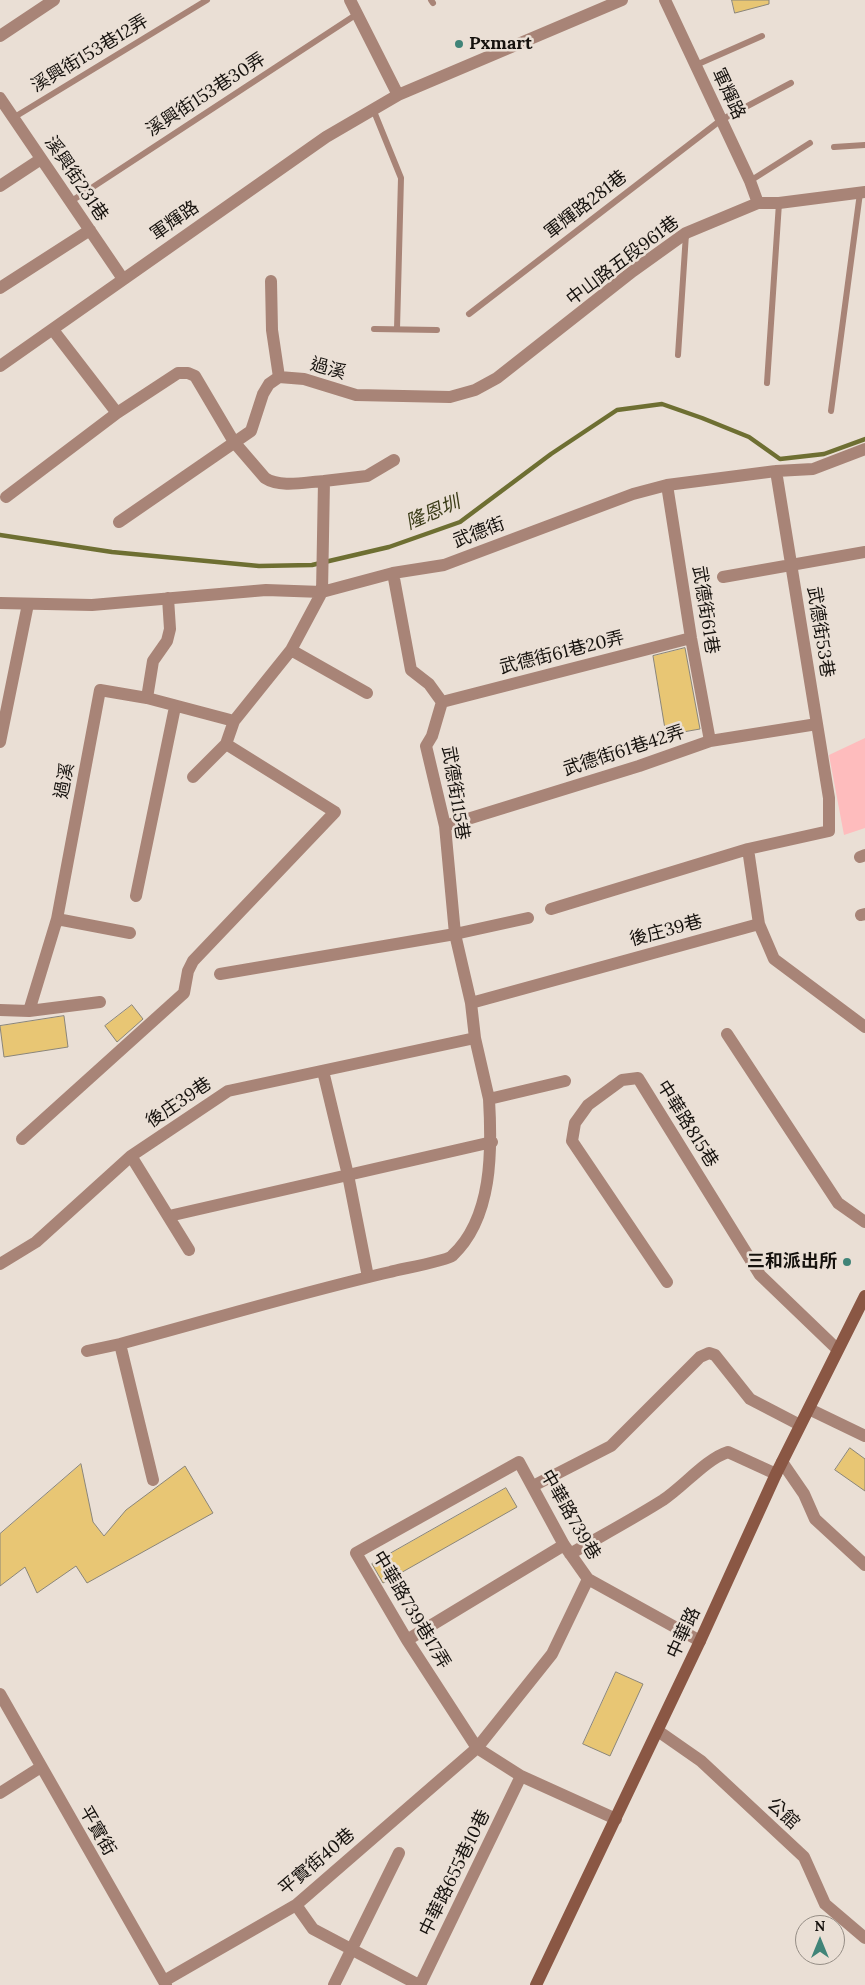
<!DOCTYPE html>
<html>
<head>
<meta charset="utf-8">
<style>
	body { margin:0 }
	#map { position:relative; width:865px; height:1985px; overflow:hidden; background:#eadfd5; font-family:Lora,serif }
	canvas { display:block }
	.north { position:absolute; left:795px; top:1915px; width:50px; height:50px; box-sizing:border-box; background:#eadfd5; border:1px solid #958d85; border-radius:50%; rotate:0deg; font-size:14px; font-weight:700; line-height:20px; text-align:center; color:#16120e }
	.north::after { content:''; display:block; margin:auto; width:18px; height:22px; background:#408478; clip-path:polygon(50% 0,100% 100%,50% 72%,0 100%) }
</style>
</head>
<body>
<div id="map">
<canvas width="865" height="1985"></canvas>
<div class="north">N</div>
</div>
<script>
const ctx = document.querySelector('canvas').getContext('2d');
ctx.lineJoin = 'round';
function paint(path, color) { ctx.fillStyle = color; ctx.fill(path, 'evenodd'); }
function strokePath(path, color, width, dash) { ctx.strokeStyle = color; ctx.lineWidth = width; ctx.lineCap = dash ? 'butt' : 'round'; ctx.setLineDash(dash || []); ctx.stroke(path); }
function write(font, color, halo, rows, align = 'center') {
  ctx.font = font + ' Lora,"Noto Sans TC",serif'; ctx.lineWidth = 5; ctx.setLineDash([]); ctx.textBaseline = 'middle'; ctx.strokeStyle = halo; ctx.fillStyle = color; for (const [text, x, y, turn = 0] of rows) {
    ctx.save(); ctx.translate(x, y); ctx.rotate((+turn || 0) * Math.PI / 180); ctx.textAlign = isNaN(turn) ? turn : align; if (halo) ctx.strokeText(text, 0, 0); ctx.fillText(text, 0, 0); ctx.restore();
  }
}
paint(new Path2D(`
	M865,738V828L844,835L829,755Z`), '#febcbd');
strokePath(new Path2D(`
	M0,535L112,552L259,566L312,565L389,547L460,522L551,454L617,410L662,404L702,418L749,437L780,459L824,454L865,439`), '#6e6f32', 4.5);
const building = new Path2D(`
	M732,0H769V4L735,13Z
	M685,648L700,729L666,735L653,656Z
	M132,1005L143,1019L117,1042L105,1026Z
	M64,1016L68,1047L4,1057L0,1026Z
	M850,1448L865,1459V1491L835,1470Z
	M81,1464L93,1522L104,1536L126,1510L185,1466L213,1513L87,1583L76,1566L37,1593L25,1567L0,1586V1534Z
	M506,1488L517,1507L383,1583L372,1564Z
	M616,1672L643,1684L610,1756L583,1744Z`);
paint(building, '#e8c674');
strokePath(building, '#8a8579', 1);
strokePath(new Path2D(`
	M431,0L433,3
	M696,65L762,36
	M373,109L401,178L397,329
	M13,118L207,0
	M834,147L865,145
	M750,181L810,143
	M70,202L357,14
	M469,314L721,120L791,83
	M374,329L437,330
	M678,355L686,234
	M767,383L779,203
	M831,411L860,193`), '#a88477', 6);
strokePath(new Path2D(`
	M350,0L398,95
	M665,0L750,181L758,203
	M0,36L54,0
	M0,98L123,279
	M0,186L41,159
	M271,281L272,330L279,377
	M0,288L90,230
	M0,366L326,137L398,95L622,0
	M324,481L367,476L394,460
	M667,485L691,638L710,741
	M6,497L117,413
	M119,522L251,431L263,394L269,384L279,377L304,379L356,395L450,397L475,390L497,378L633,271L686,233L758,203H779L865,192
	M393,573L411,670L429,684L442,702L432,736L426,746L445,826L455,934L471,1003
	M723,577L865,552
	M0,603L92,605L266,590L322,592L324,481C306,482 280,488 265,478L234,442L195,376L188,373H178L117,413L53,330
	M291,650L367,693
	M147,698L153,661L167,641L170,629L168,598
	M442,702L691,638
	M0,742L28,604
	M193,777L226,744L234,721L291,650L322,592L393,573L444,565L633,494L667,485L776,471L813,469L865,449
	M445,826L639,766L710,741L817,724
	M860,857L865,855
	M136,896L175,707
	M551,909L748,849
	M861,915L865,914
	M57,919L130,933
	M759,924L748,849L829,831V798L776,471
	M220,974L455,934L528,918
	M0,1010L29,1011L100,1002
	M29,1011L57,919L100,690L147,698L234,721
	M727,1034L838,1203L865,1222
	M323,1071L348,1175L368,1277
	M565,1081L489,1099L475,1038L471,1003L759,924L774,959L865,1027
	M22,1139L184,993L188,971L193,961L335,812L226,744
	M131,1156L189,1250
	M169,1216L492,1142
	M0,1264L36,1242L131,1156L228,1091L475,1038
	M667,1282L572,1141L575,1123L588,1105L622,1080L638,1078L760,1275L837,1349
	M120,1344L153,1480
	M87,1351L120,1344C210,1320 299,1293 390,1272C401,1269 446,1261 452,1256C493,1218 492,1150 489,1099
	M809,1409L865,1436
	M782,1462L804,1494L815,1519L865,1565
	M533,1486L611,1446L700,1357L709,1353L715,1355L750,1399L800,1425
	M570,1554C601,1536 633,1519 663,1500C684,1486 706,1459 728,1452L776,1474
	M407,1640L564,1545
	M0,1694L166,1985
	M658,1731L701,1761L804,1857L825,1904L865,1938
	M0,1793L41,1767
	M616,1819L521,1776L477,1748L407,1640L356,1553L519,1462L564,1545L588,1579L700,1641
	M296,1905L313,1929L419,1985
	M164,1981L296,1905L477,1748L552,1654L588,1579
	M334,1985L399,1853
	M420,1985L521,1776`), '#a88477', 12);
strokePath(new Path2D(`
	M536,1985L700,1641L776,1474L865,1296`), '#8a5744', 12);
for (const [x, y, r, color] of [
	[459,44,5,"#408478"],
	[847,1262,5,"#408478"]
]) { const dot = new Path2D(); dot.arc(x, y, r, 0, 2 * Math.PI); ctx.fillStyle = color; ctx.fill(dot); strokePath(dot, '#eadfd5', 2); }
write('bold 18px', '#16120e', '#eadfd5', [
	["Pxmart",469,44],
	["三和派出所",837,1262,"right"]
], 'left');
write('18px', '#16120e', '#eadfd5', [
	["溪興街153巷12弄",90,54,-31],
	["軍輝路",728,94,65],
	["溪興街153巷30弄",206,95,-33],
	["溪興街231巷",76,179,56],
	["軍輝路281巷",586,205,-38],
	["軍輝路",175,221,-35],
	["中山路五段961巷",623,261,-37],
	["過溪",328,369,16],
	["武德街",479,533,-21],
	["武德街61巷",705,610,81],
	["武德街53巷",820,632,81],
	["武德街61巷20弄",562,653,-14],
	["武德街61巷42弄",624,751,-18],
	["過溪",65,781,-79],
	["武德街115巷",455,793,81],
	["後庄39巷",666,931,-15],
	["後庄39巷",179,1103,-34],
	["中華路815巷",687,1124,58],
	["中華路739巷",570,1515,60],
	["中華路739巷17弄",411,1610,59],
	["中華路",684,1633,-65],
	["公館",783,1814,43],
	["平實街",97,1831,60],
	["平實街40巷",317,1862,-40],
	["中華路655巷10巷",455,1873,-64]
]);
write('italic 19px', '#3b3c18', '#eadfd5', [
	["隆恩圳",433,513,-23]
]);
</script>
</body>
</html>
